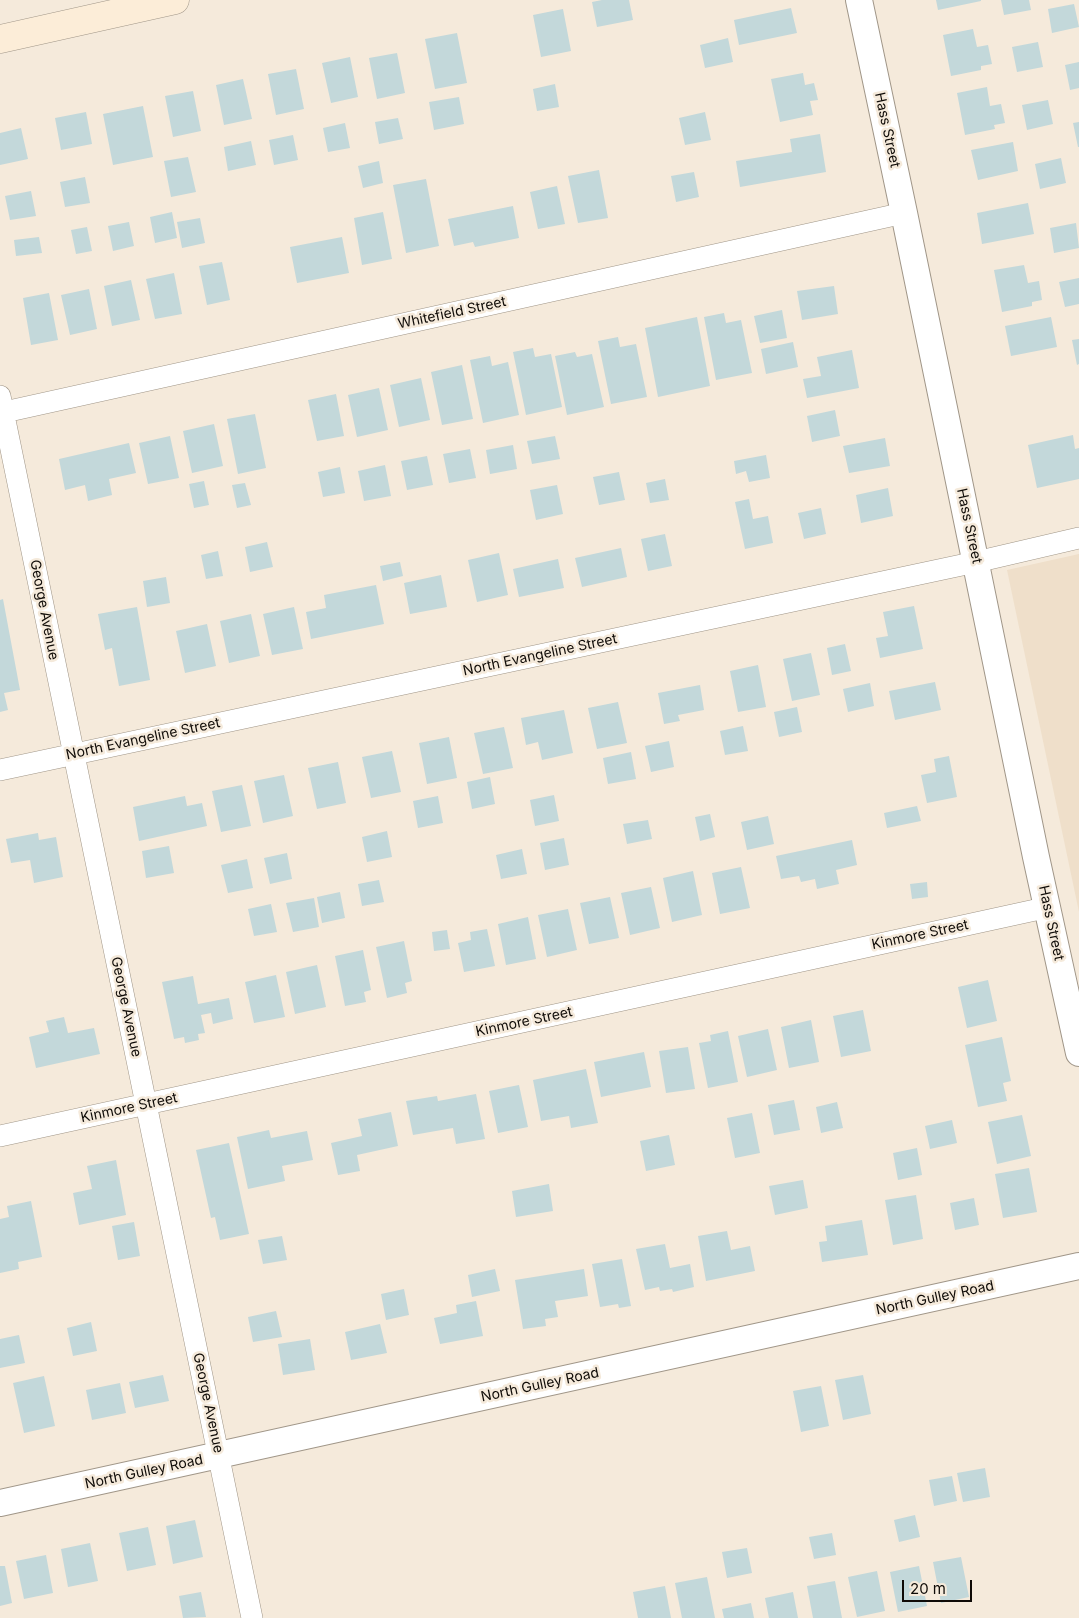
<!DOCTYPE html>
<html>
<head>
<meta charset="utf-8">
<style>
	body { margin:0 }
	#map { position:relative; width:1079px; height:1618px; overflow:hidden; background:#f5eadb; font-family:Inter,sans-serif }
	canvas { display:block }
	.scale { position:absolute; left:902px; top:1580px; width:70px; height:22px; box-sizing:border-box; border:2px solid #0f0b07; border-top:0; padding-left:6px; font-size:15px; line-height:18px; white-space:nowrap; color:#0f0b07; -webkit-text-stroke:4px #f5eadb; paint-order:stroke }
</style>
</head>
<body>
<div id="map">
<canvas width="1079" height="1618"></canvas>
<div class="scale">20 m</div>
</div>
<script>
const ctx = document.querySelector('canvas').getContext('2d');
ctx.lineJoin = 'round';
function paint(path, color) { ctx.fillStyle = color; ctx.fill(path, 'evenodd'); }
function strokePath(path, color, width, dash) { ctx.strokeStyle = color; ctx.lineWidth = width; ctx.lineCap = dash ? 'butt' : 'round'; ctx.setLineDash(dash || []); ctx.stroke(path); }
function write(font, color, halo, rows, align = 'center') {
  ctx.font = font + ' Inter,sans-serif'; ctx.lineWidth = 5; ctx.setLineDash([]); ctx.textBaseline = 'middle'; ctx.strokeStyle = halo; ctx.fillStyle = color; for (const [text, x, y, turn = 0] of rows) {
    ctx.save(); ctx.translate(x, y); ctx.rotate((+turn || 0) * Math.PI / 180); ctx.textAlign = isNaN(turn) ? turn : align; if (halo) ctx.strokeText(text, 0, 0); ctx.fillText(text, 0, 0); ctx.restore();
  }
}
paint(new Path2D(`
	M1079,554V912L1007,570Z`), '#efdfca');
paint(new Path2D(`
	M602,0H629L633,20L597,27L592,2Z
	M936,0H981V1L938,10Z
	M1001,0H1029L1031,10L1004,15Z
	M1074,4L1079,27L1052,33L1048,9Z
	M791,8L797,33L739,45L734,20Z
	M563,9L571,51L541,57L533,15Z
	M973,29L977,47L988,45L992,64L981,66V70L951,76L943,35Z
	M457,33L467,83L435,89L425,39Z
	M728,38L733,62L705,68L700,45Z
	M1038,42L1043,67L1017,72L1012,47Z
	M397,53L405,93L377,99L369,58Z
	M350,57L358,97L331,103L322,63Z
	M1079,62V88L1070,90L1065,65Z
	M296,69L304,109L276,115L268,74Z
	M803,73L805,85L814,83L818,100L810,101L813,115L780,122L771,79Z
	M243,79L252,119L224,125L216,85Z
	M555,84L559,107L537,111L533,89Z
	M987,87L990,106L1001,104L1005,123L994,125L995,129L965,135L957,93Z
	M193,91L201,131L173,137L165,96Z
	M459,97L464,124L434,130L429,102Z
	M1048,100L1053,124L1027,130L1022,105Z
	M143,106L153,157L113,165L103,114Z
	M86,112L92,144L61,150L55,118Z
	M705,112L711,140L685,145L679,118Z
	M398,118L403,139L379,144L375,122Z
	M1079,122V147H1078L1073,123Z
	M345,123L350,148L328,152L323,128Z
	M21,128L28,159L0,165V133Z
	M820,134L826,172L740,187L736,161L792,152L790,139Z
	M293,135L298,160L274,165L269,140Z
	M251,141L256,165L228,171L224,147Z
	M1013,142L1018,171L978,180L971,150Z
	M188,157L196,192L171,197L164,161Z
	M1061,158L1066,183L1040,189L1035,164Z
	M379,161L383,183L363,188L358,166Z
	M599,170L608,218L578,223L568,176Z
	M694,172L699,197L676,202L671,176Z
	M85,177L90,203L65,207L60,182Z
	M426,179L439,246L406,253L393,185Z
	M557,186L565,224L538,229L530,192Z
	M31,191L36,216L10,220L5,196Z
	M1028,203L1034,234L982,244L977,213Z
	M513,206L519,238L475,247L473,242L454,246L448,219Z
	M172,212L177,238L155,243L150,217Z
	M383,212L392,259L362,265L354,218Z
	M200,218L205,243L182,248L177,222Z
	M129,222L134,246L113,251L108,226Z
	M1076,223L1079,248L1054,253L1050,228Z
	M87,227L92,251L76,254L71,230Z
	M39,237L42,253L16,256L14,240Z
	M342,237L349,273L297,283L290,247Z
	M222,262L230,300L207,305L199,266Z
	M1024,265L1028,283L1039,281L1042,300L1032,302V306L1002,312L994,270Z
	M174,273L182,314L155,319L146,279Z
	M1079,278V304L1065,307L1059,282Z
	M131,280L140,320L112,326L104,286Z
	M834,286L838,314L802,320L797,291Z
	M89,289L97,329L70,335L61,295Z
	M49,293L58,340L31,345L23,298Z
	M782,310L787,338L760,343L754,316Z
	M724,313L726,323L741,320L752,373L716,380L704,317Z
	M697,317L710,386L658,397L645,328Z
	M1051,317L1057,347L1011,356L1005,326Z
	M618,337L620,347L636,344L647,397L611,404L598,341Z
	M1079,339V364L1077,365L1072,340Z
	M793,342L798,367L766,374L761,349Z
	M533,348L535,357L551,354L562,407L526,415L513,352Z
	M852,350L859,388L807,398L803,379L821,376L817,357Z
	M575,352L577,357L592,354L604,407L567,415L555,356Z
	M490,356L492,366L508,362L519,415L483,423L470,360Z
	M462,365L473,419L442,425L431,372Z
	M421,378L430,420L399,427L390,385Z
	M379,388L388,430L357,437L348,395Z
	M336,394L344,436L317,441L308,400Z
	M835,410L840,436L812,442L807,416Z
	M255,414L266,468L238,474L227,419Z
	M214,424L223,466L192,473L183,431Z
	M1073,435L1075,449L1079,448V479L1037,488L1028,445Z
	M170,436L179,478L148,484L139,443Z
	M555,436L560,459L532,464L527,441Z
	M885,438L890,466L849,473L843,446Z
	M129,443L136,473L109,479L112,495L88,501L85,485L65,490L59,459Z
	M513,445L517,469L490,474L486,450Z
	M470,449L476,478L449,483L443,454Z
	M766,455L770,478L749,482L746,471L736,474L734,461Z
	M427,456L433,485L407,490L401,461Z
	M385,465L391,496L364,501L358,471Z
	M340,467L345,493L323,497L318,472Z
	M619,472L625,500L599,505L593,477Z
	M665,479L669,500L650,503L646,483Z
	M204,481L209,505L194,508L189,484Z
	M245,483L251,505L237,508L232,485Z
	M557,485L563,514L536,520L530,490Z
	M888,488L893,516L861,523L856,495Z
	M749,499L753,519L768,516L773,543L745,549L735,502Z
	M821,508L826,534L804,539L798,513Z
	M665,534L672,566L648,571L641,539Z
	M267,542L273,567L250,572L245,547Z
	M621,548L627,577L582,587L575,558Z
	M218,551L223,576L206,579L201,555Z
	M499,553L508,595L477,602L468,560Z
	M558,559L564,588L519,597L513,569Z
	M400,562L403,576L383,581L380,566Z
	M441,575L447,607L410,614L404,583Z
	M166,577L170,603L147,607L143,581Z
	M376,585L384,624L311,639L306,612L326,608L324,595Z
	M3,599L20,690L4,693L8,710L0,712V600Z
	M914,606L923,649L880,658L876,638L888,636L883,612Z
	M137,607L150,680L119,686L112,648L105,650L98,614Z
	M294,607L303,649L272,655L263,614Z
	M251,614L260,656L229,663L220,621Z
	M207,624L216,666L185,673L176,631Z
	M845,644L851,671L832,675L827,648Z
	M811,653L820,695L792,701L783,659Z
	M758,665L766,707L738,712L730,671Z
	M935,682L941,710L895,720L889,691Z
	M870,683L874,706L848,712L843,689Z
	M700,685L704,710L678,715L680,721L664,724L658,693Z
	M618,702L627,743L597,749L588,708Z
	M797,707L802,732L779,737L774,712Z
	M564,710L573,753L542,760L538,742L526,745L521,718Z
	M743,726L748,751L725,755L720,731Z
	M504,727L513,768L483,774L474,733Z
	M449,737L457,778L427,784L419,743Z
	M669,741L674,767L651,772L645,746Z
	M392,751L401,792L371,798L362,757Z
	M631,752L636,779L608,784L603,758Z
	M949,756L957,797L927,803L921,775L936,772L934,759Z
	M338,762L346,803L317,809L308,768Z
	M284,775L293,816L263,823L254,781Z
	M490,777L495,804L472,809L467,782Z
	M242,785L251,826L221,832L212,791Z
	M554,795L559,821L535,826L530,800Z
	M185,796L187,806L202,803L207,826L139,841L133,807Z
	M438,796L443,823L418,828L413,801Z
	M917,806L921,821L887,828L884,813Z
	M710,814L715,837L700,841L695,817Z
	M768,816L774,844L747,850L741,822Z
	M648,820L652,839L627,844L623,824Z
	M387,831L392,857L367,862L362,837Z
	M38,833L39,840L56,837L63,877L34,883L30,860L11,863L6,839Z
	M564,838L569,865L545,870L540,843Z
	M852,840L857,865L836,870L839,884L817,889L815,879L801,882L799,876L781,879L776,856Z
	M169,846L174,873L146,878L142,851Z
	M522,849L527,874L501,879L496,855Z
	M287,853L292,879L270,884L264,858Z
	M247,859L253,888L228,893L221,865Z
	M741,867L750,908L720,914L712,873Z
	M693,871L702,915L672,922L663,878Z
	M379,880L384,902L362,906L358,884Z
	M927,882L928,897L912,899L910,884Z
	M651,887L660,928L630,935L621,893Z
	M340,892L345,918L322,923L317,897Z
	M610,897L619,938L589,944L580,903Z
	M314,898L319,927L293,932L286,903Z
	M271,904L277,932L254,936L248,909Z
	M568,909L577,950L547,957L538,915Z
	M528,917L536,959L506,965L498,924Z
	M487,929L495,966L464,972L458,943L471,940L470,932Z
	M447,930L450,949L434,951L432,932Z
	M404,941L412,981L405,983L407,993L387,998L376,947Z
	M363,950L371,990L364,992L366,1002L345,1006L335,956Z
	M317,965L326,1007L295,1014L286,972Z
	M276,975L285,1017L254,1023L245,982Z
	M193,976L198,1004L229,998L233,1019L213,1024L211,1013L201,1015L205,1033L198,1034L199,1040L185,1043L184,1037L174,1039L162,982Z
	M988,980L997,1021L967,1028L958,987Z
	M863,1010L871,1051L841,1057L833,1016Z
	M64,1017L68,1033L94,1028L100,1054L36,1068L29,1037L49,1032L46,1021Z
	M811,1020L819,1062L789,1068L781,1027Z
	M768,1029L777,1070L747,1077L738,1036Z
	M728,1031L738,1082L708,1088L699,1043L711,1041L710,1035Z
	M1002,1037L1011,1081L1003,1083L1007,1101L978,1107L965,1045Z
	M688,1047L695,1089L666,1093L659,1051Z
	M644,1052L651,1087L601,1097L594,1062Z
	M586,1069L598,1123L571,1128L569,1116L541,1121L533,1080Z
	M519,1085L528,1127L498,1133L489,1091Z
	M476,1094L485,1139L456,1144L453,1128L413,1135L406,1101L437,1096L438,1101Z
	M794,1100L800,1130L774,1135L768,1105Z
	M837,1102L843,1128L821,1133L816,1107Z
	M391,1112L398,1146L357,1155L360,1171L338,1175L331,1143L362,1136L358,1119Z
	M752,1113L760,1153L735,1158L727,1118Z
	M1022,1115L1031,1156L997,1164L988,1122Z
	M952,1120L957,1143L930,1149L925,1126Z
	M269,1130L271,1138L307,1131L313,1160L282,1166L285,1181L248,1189L237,1137Z
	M669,1135L675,1165L646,1171L640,1141Z
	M229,1143L249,1234L220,1240L215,1217L211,1218L196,1150Z
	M917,1148L922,1175L898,1180L893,1153Z
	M116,1160L126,1215L79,1225L73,1193L92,1189L87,1166Z
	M1029,1168L1037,1212L1003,1218L995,1174Z
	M803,1180L808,1208L775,1215L769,1186Z
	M549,1184L553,1211L516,1217L512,1191Z
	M916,1195L923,1239L893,1245L885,1200Z
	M974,1198L979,1225L955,1230L950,1203Z
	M31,1201L42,1257L18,1262L19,1269L0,1273V1219L9,1217L7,1206Z
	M862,1220L868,1255L822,1262L819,1242L827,1241L825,1226Z
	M134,1222L140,1256L118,1260L112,1226Z
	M727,1231L731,1250L750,1246L755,1271L706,1281L698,1236Z
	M282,1236L287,1260L263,1264L258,1240Z
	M665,1244L670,1268L690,1264L694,1287L673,1292L672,1289L660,1291L659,1287L645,1290L636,1249Z
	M622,1259L631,1306L619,1308L618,1304L600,1307L592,1264Z
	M495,1269L500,1291L472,1297L468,1275Z
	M584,1269L588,1296L555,1301L558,1317L545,1319L546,1326L523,1329L515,1280Z
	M404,1289L409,1315L386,1320L381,1294Z
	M476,1301L483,1336L440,1344L434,1318L457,1313L456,1305Z
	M276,1311L282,1337L253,1342L248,1317Z
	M91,1322L97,1351L73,1356L67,1328Z
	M380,1324L387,1353L351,1360L345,1332Z
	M19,1335L25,1363L0,1368V1339Z
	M310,1339L315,1370L283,1375L278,1344Z
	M163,1375L169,1401L135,1408L129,1382Z
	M863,1375L871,1414L843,1420L835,1380Z
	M44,1376L55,1426L24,1433L13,1383Z
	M120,1383L126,1413L92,1420L86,1390Z
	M821,1386L829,1426L801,1432L793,1391Z
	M985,1468L990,1497L963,1502L957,1473Z
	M952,1476L957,1501L934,1506L929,1480Z
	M915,1515L920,1537L899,1542L894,1520Z
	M195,1520L203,1557L173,1564L166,1526Z
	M148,1527L156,1565L127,1571L119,1533Z
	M832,1533L836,1555L814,1559L809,1537Z
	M90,1543L98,1581L68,1587L61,1549Z
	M747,1548L752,1573L727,1578L722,1552Z
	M46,1555L53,1593L24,1599L16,1561Z
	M961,1557L969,1597L941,1603L933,1562Z
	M0,1566H5L12,1603L0,1606Z
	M919,1566L927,1606L898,1612L890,1572Z
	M877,1571L885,1611L857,1617L848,1577Z
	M707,1577L715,1618H682L675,1583Z
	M835,1581L842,1618H813L807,1586Z
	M665,1586L671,1618H638L633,1592Z
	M201,1592L206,1617L183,1618L179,1596Z
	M793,1592L798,1618H769L765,1598Z
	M751,1603L754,1618H724L722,1609Z`), '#c3d8da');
const minor = new Path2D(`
	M0,396L252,1618
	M0,413L904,213
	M0,770L976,562L1079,538
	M0,1136L1049,907`);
const tertiary = new Path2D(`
	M859,0L904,213L1036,857L1079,1053
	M0,1503L1079,1266`);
const secondary = new Path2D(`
	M0,39L175,0`);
strokePath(minor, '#a09688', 22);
strokePath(tertiary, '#a09688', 28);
strokePath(secondary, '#a09688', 29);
strokePath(minor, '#fff', 21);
strokePath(tertiary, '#fff', 26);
strokePath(secondary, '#fcedd8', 28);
write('14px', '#0f0b07', '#f5eadb', [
	["Hass Street",887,130,78],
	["Whitefield Street",452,313,-12],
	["Hass Street",969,526,78],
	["George Avenue",44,610,79],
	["North Evangeline Street",540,655,-12],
	["North Evangeline Street",143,739,-12],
	["Hass Street",1051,923,78],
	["Kinmore Street",920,935,-12],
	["George Avenue",126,1007,78],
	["Kinmore Street",524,1022,-12],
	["Kinmore Street",129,1108,-12],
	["North Gulley Road",935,1298,-12],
	["North Gulley Road",540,1385,-12],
	["George Avenue",208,1403,78],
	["North Gulley Road",144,1472,-12]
]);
</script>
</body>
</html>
